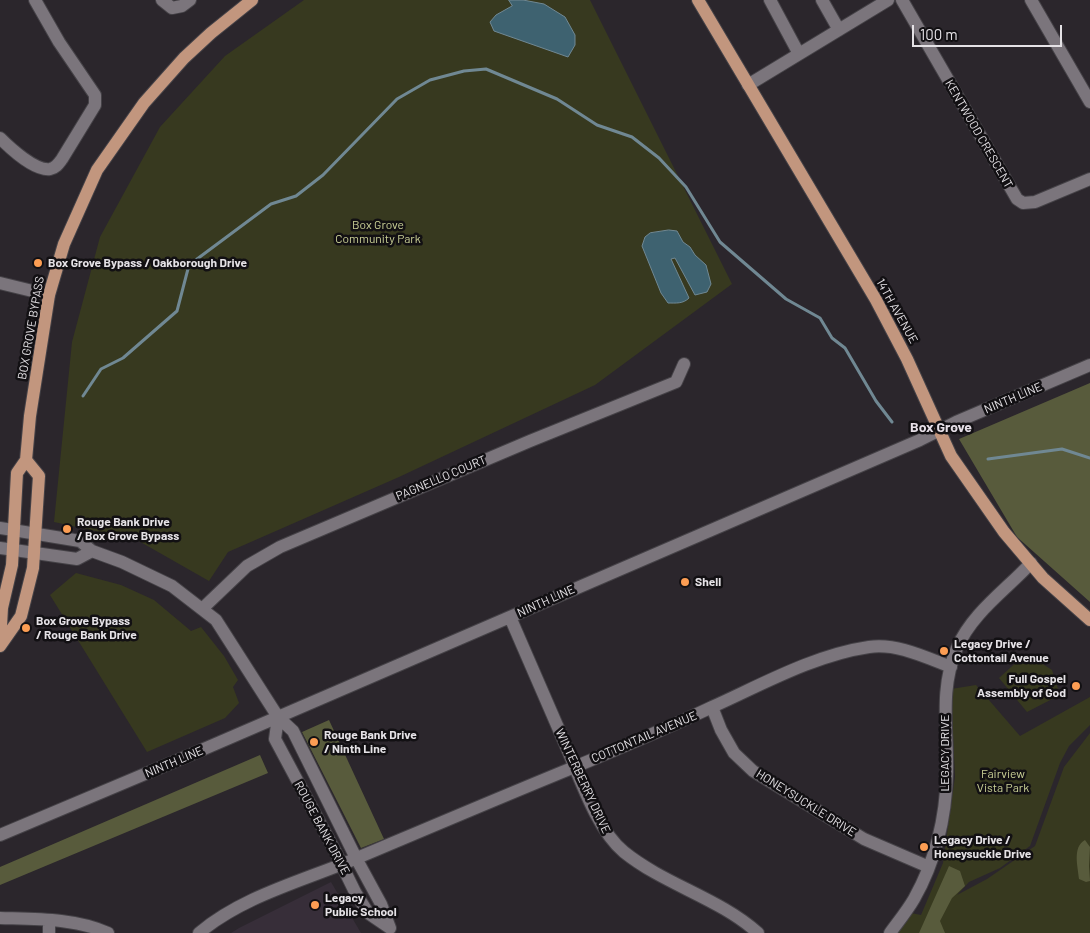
<!DOCTYPE html>
<html>
<head>
<meta charset="utf-8">
<style>
	body { margin:0 }
	#map { position:relative; width:1090px; height:933px; overflow:hidden; background:#2b262c; font-family:Barlow,sans-serif }
	canvas { display:block }
	.scale { position:absolute; left:912px; top:25px; width:150px; height:22px; box-sizing:border-box; border:2px solid #e5e2e6; border-top:0; padding-left:6px; font-size:15px; line-height:18px; white-space:nowrap; color:#e5e2e6; -webkit-text-stroke:4px #121013; paint-order:stroke }
</style>
</head>
<body>
<div id="map">
<canvas width="1090" height="933"></canvas>
<div class="scale">100 m</div>
</div>
<script>
const ctx = document.querySelector('canvas').getContext('2d');
ctx.lineJoin = 'round';
function paint(path, color) { ctx.fillStyle = color; ctx.fill(path, 'evenodd'); }
function strokePath(path, color, width, dash) { ctx.strokeStyle = color; ctx.lineWidth = width; ctx.lineCap = dash ? 'butt' : 'round'; ctx.setLineDash(dash || []); ctx.stroke(path); }
function write(font, color, halo, rows, align = 'center') {
  ctx.font = font + ' Barlow,sans-serif'; ctx.lineWidth = 5; ctx.setLineDash([]); ctx.textBaseline = 'middle'; ctx.strokeStyle = halo; ctx.fillStyle = color; for (const [text, x, y, turn = 0] of rows) {
    ctx.save(); ctx.translate(x, y); ctx.rotate((+turn || 0) * Math.PI / 180); ctx.textAlign = isNaN(turn) ? turn : align; if (halo) ctx.strokeText(text, 0, 0); ctx.fillText(text, 0, 0); ctx.restore();
  }
}
paint(new Path2D(`
	M331,882L361,933H231L239,928Z`), '#372e39');
paint(new Path2D(`
	M304,0H590L732,284L595,385L399,477L228,552L209,581L137,540L54,522L72,342L100,237L160,127L225,56Z
	M76,573L121,585L154,600L191,631L201,627L224,656L238,680L233,687L239,703L225,718L147,752L50,595Z
	M1021,658L1035,659L1052,670L1060,695L1027,712L999,678Z
	M976,685L1020,736L1090,697V725L1069,746L1060,763L1030,846L1000,868L969,882L957,895L987,879L1035,846L1064,767L1090,733V933H897L911,913L921,915L943,863L955,777L951,689Z`), '#37391f');
paint(new Path2D(`
	M1090,383V602L1017,537L959,439Z
	M329,720L384,839L361,848L302,732Z
	M260,755L268,773L0,885V867Z
	M1085,840L1090,847L1089,866L1090,881L1086,882L1079,879C1078,867 1072,847 1085,840Z
	M949,866L960,871L965,886L952,898L940,921L945,933H919Z`), '#585b3c');
const water = new Path2D(`
	M509,0H523L544,4L565,17L575,35V45L568,57L494,31L490,22L496,15L512,6Z
	M669,230L677,231L683,242L690,247L695,255L706,265L711,284L707,292L695,295L675,258L671,259L689,298C683,304 676,303 668,303L661,293L642,246L645,237L650,233Z`);
paint(water, '#3e6270');
strokePath(water, '#708893', 1);
strokePath(new Path2D(`
	M83,396L101,369L123,358L177,311L189,265L271,204L296,196L323,175L397,99L430,80L464,71L486,69L557,99L597,125L632,137L659,158L686,187L720,242L786,299L820,318L832,338L845,348L876,401L892,422
	M988,459L1062,449L1090,458`), '#708893', 3);
const minor = new Path2D(`
	M162,0L172,8L182,6L190,0
	M770,0L799,54
	M822,0L839,30
	M902,0L1017,199L1023,203L1035,202L1090,179
	M1031,0L1090,102
	M748,85L888,0
	M0,138C10,148 35,171 50,169C56,168 59,163 62,159L95,105V95L59,42L35,0
	M0,283L49,295
	M0,528L80,541L92,551L122,562L172,586L216,620L278,717L293,731L356,858L381,904L390,928
	M0,548L77,559L92,551
	M203,608L247,566L280,547L530,441L676,382L684,364
	M510,617C529,660 547,703 566,746C580,778 597,830 624,852C665,885 719,898 758,933
	M712,707L721,730L734,753L753,771L864,839L929,867
	M278,717L275,739L336,853L355,892L368,913L390,928
	M0,835L190,755L920,440L956,422L1090,365
	M0,918C35,919 75,918 108,933
	M49,933V920
	M199,933C242,897 299,882 350,861C426,829 501,797 577,766C622,747 668,728 712,707C761,685 814,655 869,647C897,643 925,657 951,667
	M890,933C898,922 907,911 914,899C936,860 946,817 947,772C948,730 939,689 957,648C972,613 1006,590 1031,563`);
const major = new Path2D(`
	M698,0L876,300L907,359L951,456L1004,532L1043,578L1090,620
	M0,644L2,608L12,565L17,473L26,460L30,416L49,295L64,244L97,170L144,103L184,58L211,33L252,0
	M0,646L21,616L33,568L39,476L26,460`);
strokePath(minor, '#454247', 14);
strokePath(major, '#454247', 14);
strokePath(minor, '#7b757c', 12);
strokePath(major, '#c2967e', 12);
for (const [x, y, r, color] of [
	[38,263,5,"#fc9d53"],
	[67,529,5,"#fc9d53"],
	[685,582,5,"#fc9d53"],
	[26,628,5,"#fc9d53"],
	[944,651,5,"#fc9d53"],
	[1076,686,5,"#fc9d53"],
	[314,742,5,"#fc9d53"],
	[924,847,5,"#fc9d53"],
	[315,905,5,"#fc9d53"]
]) { const dot = new Path2D(); dot.arc(x, y, r, 0, 2 * Math.PI); ctx.fillStyle = color; ctx.fill(dot); strokePath(dot, '#121013', 2); }
write('12px', '#e5e2e6', '#121013', [
	["KENTWOOD CRESCENT",979,134,60],
	["14TH AVENUE",897,311,61],
	["BOX GROVE BYPASS",31,328,-80],
	["NINTH LINE",1013,398,-23],
	["PAGNELLO COURT",441,478,-23],
	["NINTH LINE",546,601,-24],
	["COTTONTAIL AVENUE",644,737,-23],
	["LEGACY DRIVE",945,753,-90],
	["NINTH LINE",174,762,-23],
	["WINTERBERRY DRIVE",583,781,65],
	["HONEYSUCKLE DRIVE",806,803,32],
	["ROUGE BANK DRIVE",322,828,62]
]);
write('12px', '#cad096', '#121013', [
	["Box Grove",378,225],
	["Community Park",378,239],
	["Fairview",1003,774],
	["Vista Park",1003,788]
]);
write('bold 12px', '#e5e2e6', '#121013', [
	["Box Grove Bypass / Oakborough Drive",48,263],
	["Rouge Bank Drive",77,522],
	["/ Box Grove Bypass",77,536],
	["Shell",695,582],
	["Box Grove Bypass",36,621],
	["/ Rouge Bank Drive",36,635],
	["Legacy Drive /",954,644],
	["Cottontail Avenue",954,658],
	["Full Gospel",1066,679,"right"],
	["Assembly of God",1066,693,"right"],
	["Rouge Bank Drive",324,735],
	["/ Ninth Line",324,749],
	["Legacy Drive /",934,840],
	["Honeysuckle Drive",934,854],
	["Legacy",325,898],
	["Public School",325,912]
], 'left');
write('bold 14px', '#e6dfe7', '#121013', [
	["Box Grove",941,427]
]);
</script>
</body>
</html>
